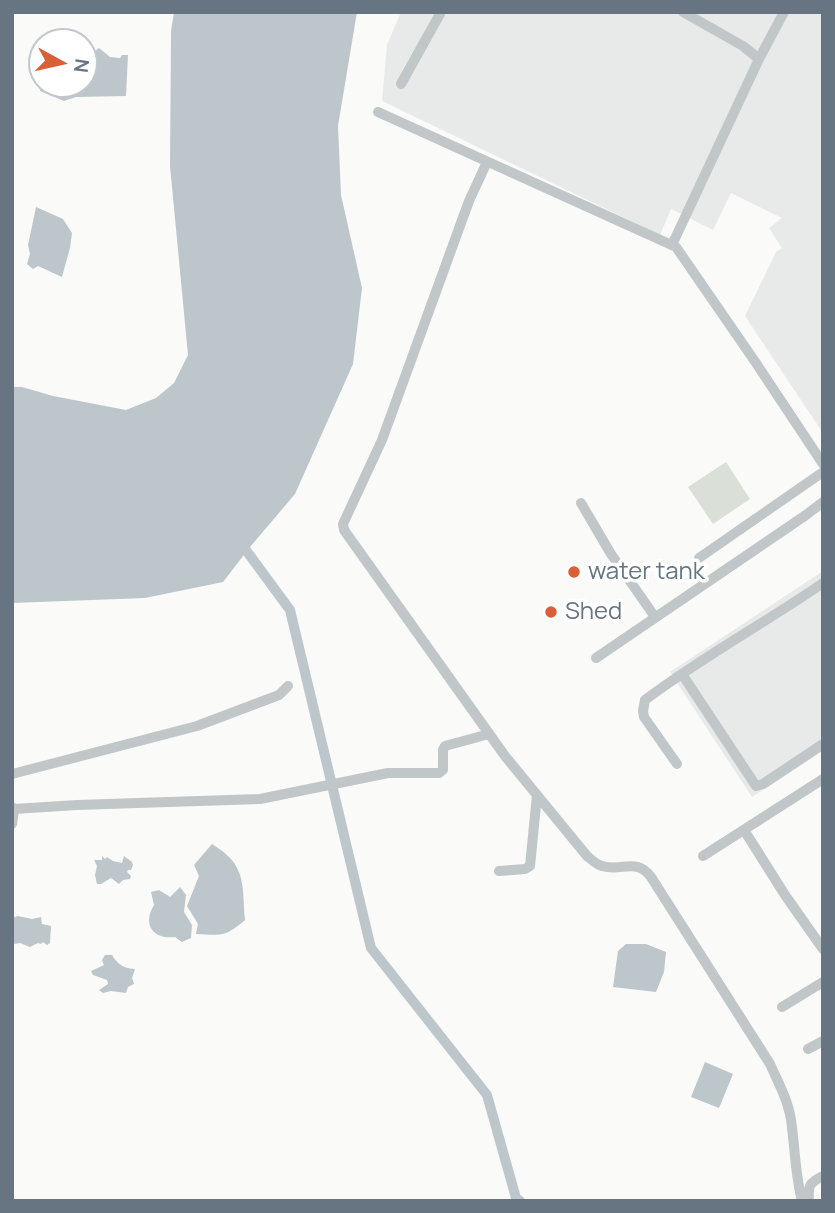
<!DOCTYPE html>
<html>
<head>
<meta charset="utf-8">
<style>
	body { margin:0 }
	#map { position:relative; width:835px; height:1213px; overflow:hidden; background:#fafaf8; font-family:Manrope,sans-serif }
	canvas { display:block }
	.frame { position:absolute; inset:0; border:14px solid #667581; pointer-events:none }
	.north { position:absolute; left:28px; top:28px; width:70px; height:70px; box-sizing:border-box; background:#fff; border:2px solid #c2c8cd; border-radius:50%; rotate:98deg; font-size:19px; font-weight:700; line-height:28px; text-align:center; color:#667581 }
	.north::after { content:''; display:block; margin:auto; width:24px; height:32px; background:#db5f36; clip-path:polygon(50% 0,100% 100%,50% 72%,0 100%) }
</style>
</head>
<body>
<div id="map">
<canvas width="835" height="1213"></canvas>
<div class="frame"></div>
<div class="north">N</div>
</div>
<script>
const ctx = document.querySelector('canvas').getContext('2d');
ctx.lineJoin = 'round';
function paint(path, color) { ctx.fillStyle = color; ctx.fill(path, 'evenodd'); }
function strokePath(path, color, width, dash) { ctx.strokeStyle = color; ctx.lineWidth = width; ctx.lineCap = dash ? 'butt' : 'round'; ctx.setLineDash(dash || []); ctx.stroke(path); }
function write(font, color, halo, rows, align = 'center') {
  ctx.font = font + ' Manrope,sans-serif'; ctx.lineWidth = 7; ctx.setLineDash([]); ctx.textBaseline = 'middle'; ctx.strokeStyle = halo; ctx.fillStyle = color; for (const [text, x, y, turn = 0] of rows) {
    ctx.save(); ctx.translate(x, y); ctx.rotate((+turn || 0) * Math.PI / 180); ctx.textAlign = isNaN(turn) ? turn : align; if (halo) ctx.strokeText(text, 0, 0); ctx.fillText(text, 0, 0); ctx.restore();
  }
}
paint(new Path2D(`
	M401,12H823V433L745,316L776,252L782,248L769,228L782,218L731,193L713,230L671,209L660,235L382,101L387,45Z
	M823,571V751L752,797L670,672Z`), '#e8e9e9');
paint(new Path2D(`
	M726,462L750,499L713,524L688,487Z`), '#dadfd7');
paint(new Path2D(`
	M174,12H357L338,126L341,195L362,288L353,364L295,494L250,547L223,582L145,598L12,603V387H22L53,396L126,410L156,398L174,383L188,355L170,166L171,31Z
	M99,48L110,57L120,58L122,55H128L126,96L76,97L64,101L40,91L42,70V84H84V55H90Z
	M36,207L63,219L72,233L70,248L62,277L38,266L33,269L27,264L30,254L28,245Z
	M212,844C221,850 232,857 237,868C245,882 243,904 245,920C224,938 221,935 196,934L198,924L187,906L199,876L194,865Z
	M102,856L105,859L107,857L113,861L122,863L124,856L132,862L133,865L131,870H128L127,872L131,876L130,879L123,880L119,884L111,878L101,884H97L95,875L97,866L94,860H102Z
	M180,887L186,895L184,912L192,925L191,938L182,942L175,937C153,940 142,924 154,905L151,892L159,890L170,897Z
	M18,916L32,919L41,917L42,924L51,926L50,943L47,945L43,942L41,944L38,943L30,947L20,943L14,944L12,940V918Z
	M626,944H646L666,952L664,972L656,992L613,987L618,951Z
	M105,955H112C117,964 125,969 135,969L132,978L134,984L128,987L126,993L111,991L103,993L99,990L108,984L107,980L93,975L91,971L104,965L102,960Z
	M705,1062L733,1074L719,1108L691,1097Z`), '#bdc6cb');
strokePath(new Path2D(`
	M240,542L290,610L371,948L487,1095L516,1198L520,1201`), '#bdc6cb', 10);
strokePath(new Path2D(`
	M683,12L743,46L759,59
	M401,84L441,12
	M378,112L676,247L756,363L823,464
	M487,162L469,201L382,440L343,524L344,530L505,756L587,856C592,860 597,865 602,866C622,872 636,857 651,877L770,1064C778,1082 788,1100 791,1120C795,1147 795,1174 802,1201
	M672,245L759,59L784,12
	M581,503L611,554L655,617
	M699,558L823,472
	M596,658L806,515L823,502
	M682,674L756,786L763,784L823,744
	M677,764L644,717L643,711L645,700C702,657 765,623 823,583
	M12,774L197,726L279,695L288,686
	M12,807L14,809L77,805L260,799L388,773H439L443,770V750L445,746L489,734
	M12,824L14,809
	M744,830L785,895L823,949
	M703,856L823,779
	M499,871L525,869L530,866L537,795
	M782,1007L823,982
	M808,1049L823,1041
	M809,1201C808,1185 809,1183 823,1176`), '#c1c6c9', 10);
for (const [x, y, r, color] of [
	[574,572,7,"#db5f36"],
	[551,612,7,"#db5f36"]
]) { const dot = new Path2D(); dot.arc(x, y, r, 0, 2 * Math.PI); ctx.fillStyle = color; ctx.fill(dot); strokePath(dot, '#fff', 2.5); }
write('24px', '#667581', '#fff', [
	["water tank",588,572],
	["Shed",565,612]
], 'left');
</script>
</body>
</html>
